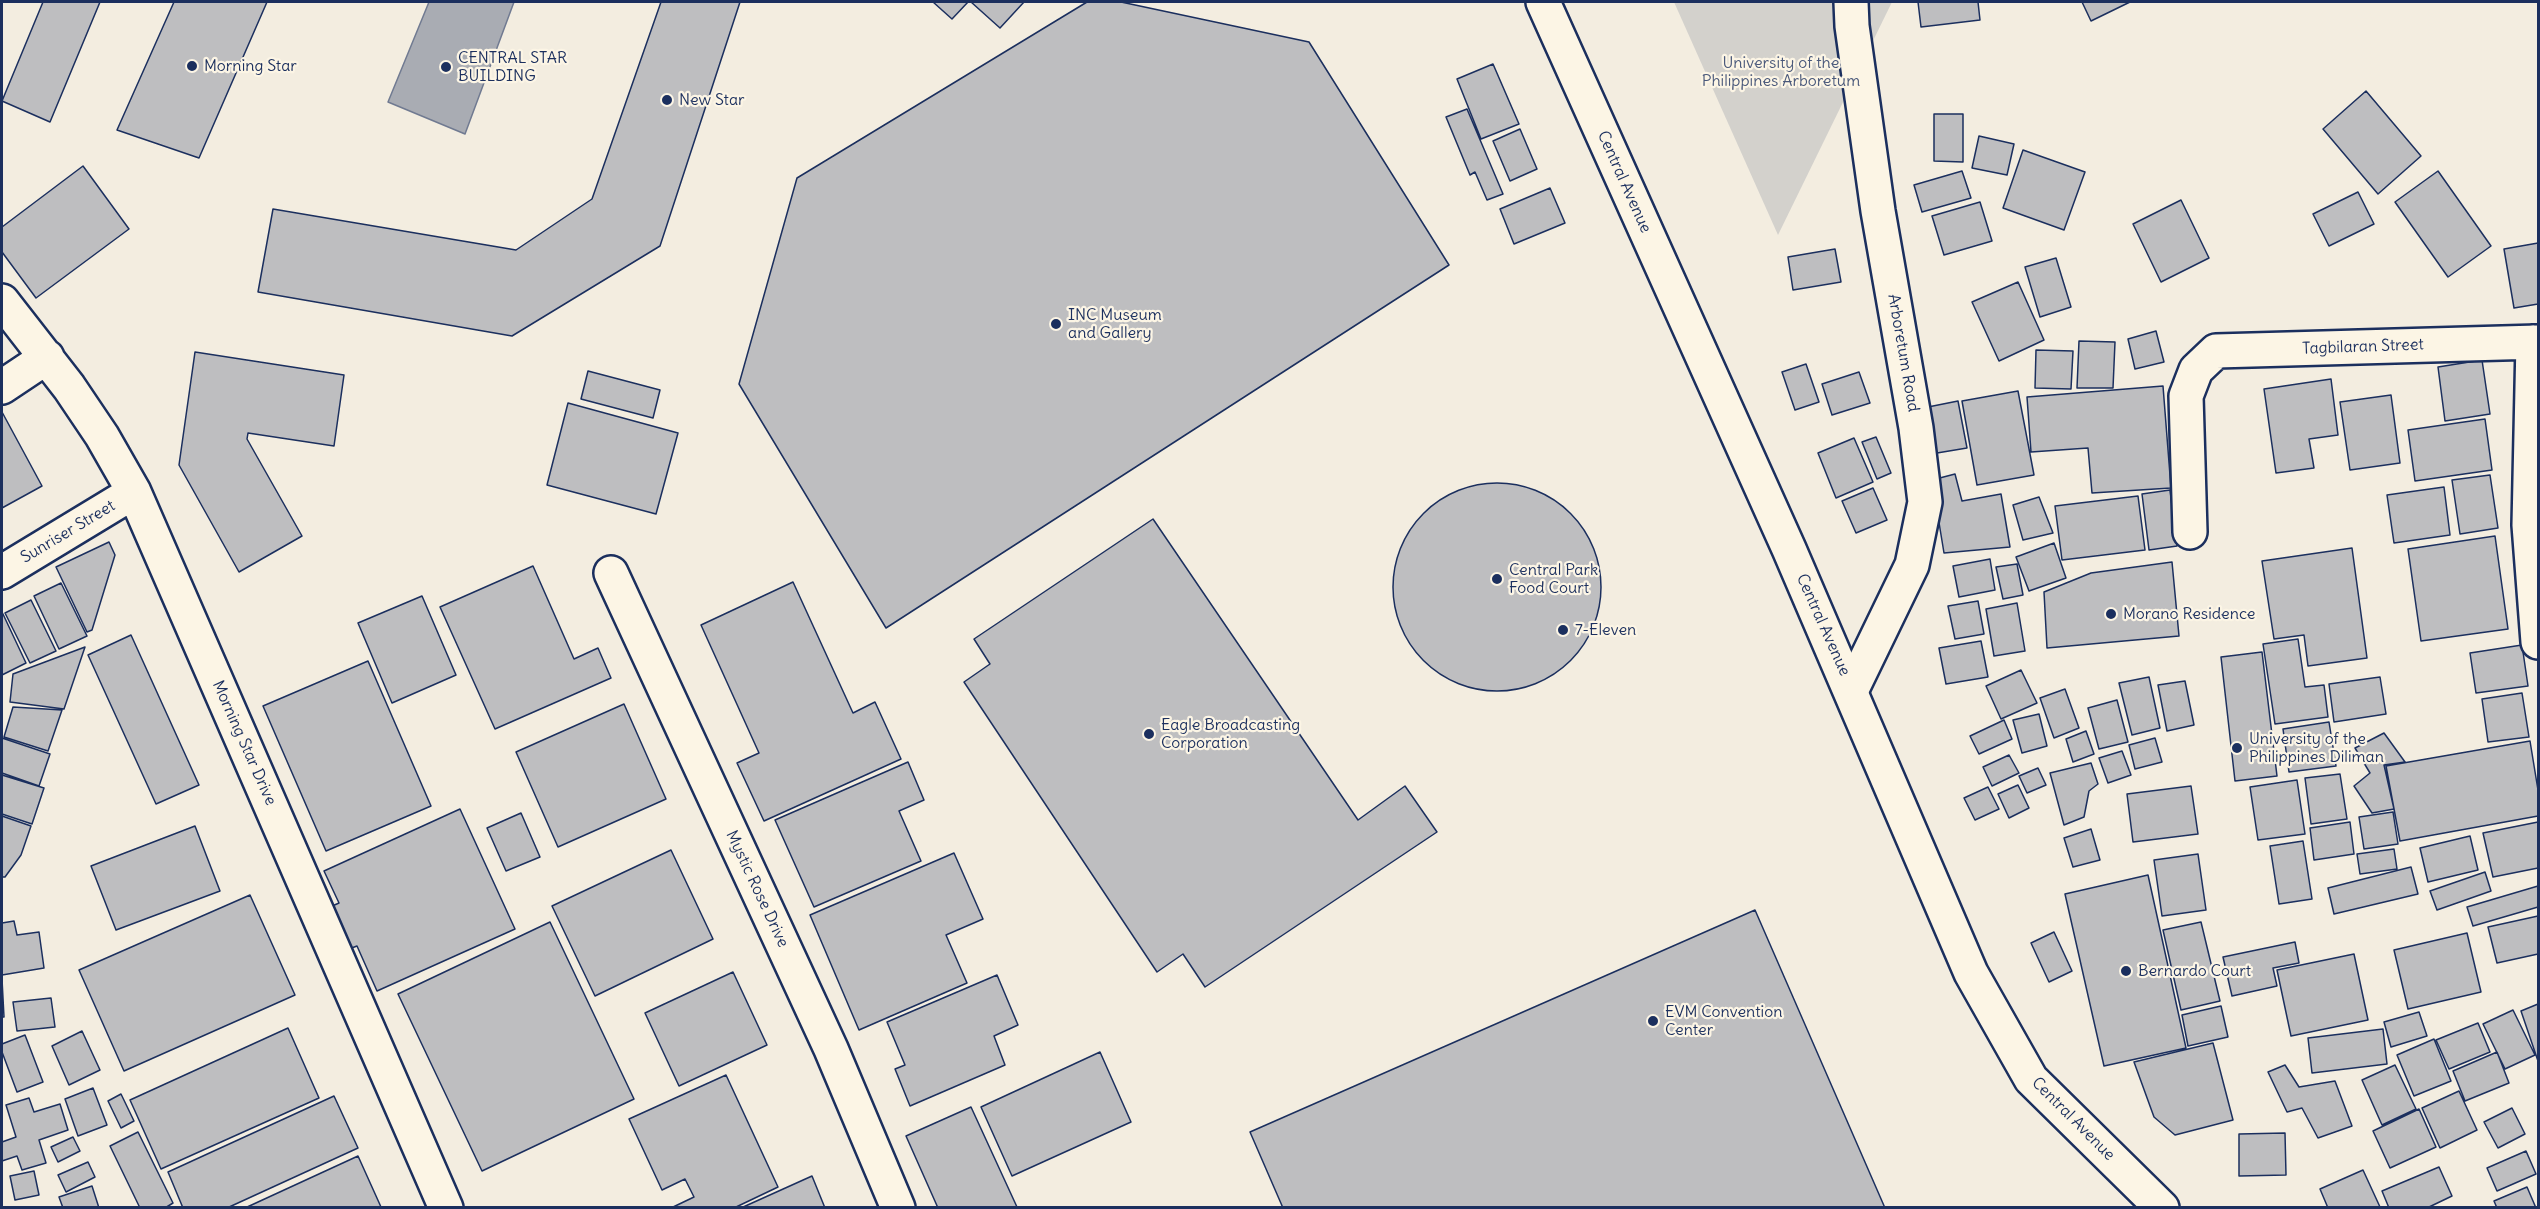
<!DOCTYPE html>
<html>
<head>
<meta charset="utf-8">
<style>
	body { margin:0 }
	#map { position:relative; width:2540px; height:1209px; overflow:hidden; background:#f3ede0; font-family:Delius,sans-serif }
	canvas { display:block }
	.frame { position:absolute; inset:0; border:3px solid #1b2f5e; pointer-events:none }
</style>
</head>
<body>
<div id="map">
<canvas width="2540" height="1209"></canvas>
<div class="frame"></div>
</div>
<script>
const ctx = document.querySelector('canvas').getContext('2d');
ctx.lineJoin = 'round';
function paint(path, color) { ctx.fillStyle = color; ctx.fill(path, 'evenodd'); }
function strokePath(path, color, width, dash) { ctx.strokeStyle = color; ctx.lineWidth = width; ctx.lineCap = dash ? 'butt' : 'round'; ctx.setLineDash(dash || []); ctx.stroke(path); }
function write(font, color, halo, rows, align = 'center') {
  ctx.font = font + ' Delius,sans-serif'; ctx.lineWidth = 4.5; ctx.setLineDash([]); ctx.textBaseline = 'middle'; ctx.strokeStyle = halo; ctx.fillStyle = color; for (const [text, x, y, turn = 0] of rows) {
    ctx.save(); ctx.translate(x, y); ctx.rotate((+turn || 0) * Math.PI / 180); ctx.textAlign = isNaN(turn) ? turn : align; if (halo) ctx.strokeText(text, 0, 0); ctx.fillText(text, 0, 0); ctx.restore();
  }
}
paint(new Path2D(`
	M1674,2H1892L1778,235Z`), '#d3d1cc');
const water = new Path2D(`
	M429,2H514L465,134L388,102Z`);
paint(water, '#a9acb3');
strokePath(water, '#707a91', 1.5);
const building = new Path2D(`
	M43,2H100L50,122L2,101Z
	M174,2H267L199,158L117,130Z
	M661,2H740L660,246L512,336L258,292L273,209L516,250L592,199Z
	M933,2H968L952,19Z
	M971,2H1024L1000,28Z
	M1087,2H1121L1309,42L1449,265L886,628L739,384L797,178Z
	M1918,2H1978L1980,20L1921,27Z
	M2082,2H2130L2091,21Z
	M1493,64L1519,124L1481,139L1457,79Z
	M2366,91L2421,156L2378,194L2323,129Z
	M1467,109L1503,194L1487,200L1475,172L1470,175L1446,117Z
	M1934,114H1963V162L1934,161Z
	M1520,129L1537,169L1510,181L1493,141Z
	M1979,136L2014,144L2007,175L1972,168Z
	M2023,150L2085,172L2064,230L2003,208Z
	M83,166L129,229L36,298L2,252V227Z
	M1962,171L1971,198L1922,212L1914,185Z
	M2438,171L2491,246L2448,277L2395,202Z
	M1550,188L1565,223L1514,244L1500,209Z
	M2358,192L2374,224L2329,246L2313,214Z
	M2181,200L2209,258L2161,282L2133,224Z
	M1980,202L1992,241L1944,255L1932,216Z
	M2538,243V304L2514,308L2504,249Z
	M1835,249L1841,282L1793,290L1788,257Z
	M2056,258L2071,307L2040,317L2025,267Z
	M2018,282L2044,340L1999,361L1972,302Z
	M2156,331L2164,362L2135,369L2128,339Z
	M2079,341L2115,342L2113,388H2077Z
	M2036,350L2073,351L2071,389L2035,388Z
	M195,352L344,375L334,446L248,433L247,439L302,536L239,572L179,465Z
	M2482,360L2490,414L2445,421L2438,367Z
	M1806,364L1819,402L1795,410L1782,372Z
	M588,371L660,390L653,418L581,399Z
	M1859,372L1870,403L1832,415L1822,384Z
	M2331,379L2338,435L2309,439L2314,468L2276,473L2264,389Z
	M2163,386L2171,488L2092,493L2088,448L2031,452L2027,397Z
	M2018,391L2034,475L1977,485L1962,401Z
	M2391,395L2400,463L2350,470L2340,402Z
	M1958,401L1967,448L1931,454L1923,408Z
	M568,403L678,433L656,514L547,485Z
	M2,412L42,486L2,508Z
	M2485,419L2492,470L2415,481L2408,430Z
	M1876,437L1891,473L1877,479L1862,442Z
	M1854,438L1873,482L1836,498L1818,453Z
	M1955,474L1962,501L2001,494L2010,547L1944,553L1932,480Z
	M2490,475L2498,528L2460,534L2452,480Z
	M1393 587a104 104 0 1 1 208 0a104 104 0 1 1-208 0Z
	M2444,487L2450,535L2394,543L2387,495Z
	M1873,488L1887,520L1856,533L1842,501Z
	M2170,490L2177,546L2149,550L2142,494Z
	M2138,496L2145,550L2062,560L2055,506Z
	M2039,497L2053,533L2023,540L2013,505Z
	M1153,519L1358,820L1405,786L1437,832L1205,987L1183,954L1157,972L964,682L990,664L974,639Z
	M2495,536L2508,629L2421,641L2408,549Z
	M109,542L115,555L92,630L87,632L56,567Z
	M2054,543L2066,578L2029,591L2016,557Z
	M2352,548L2367,658L2308,666L2304,635L2274,639L2262,561Z
	M1990,559L1995,590L1959,597L1953,566Z
	M2172,562L2179,636L2047,648L2044,592L2091,573Z
	M2017,564L2023,595L2003,599L1996,567Z
	M533,566L574,659L598,648L611,678L495,729L440,607Z
	M793,582L853,713L875,702L901,759L764,821L737,763L759,753L701,625Z
	M61,583L87,636L59,649L34,596Z
	M422,596L456,675L392,703L358,623Z
	M31,600L56,651L30,663L5,613Z
	M1978,601L1984,634L1955,639L1948,606Z
	M2017,603L2025,651L1994,656L1986,609Z
	M2,612L26,663L2,675Z
	M131,635L199,785L156,804L88,655Z
	M2298,639L2305,687L2324,685L2328,717L2275,724L2263,644Z
	M1981,641L1988,677L1946,684L1939,648Z
	M2522,645L2528,686L2476,693L2470,653Z
	M85,647L64,709L10,702L13,674Z
	M2262,652L2277,776L2235,781L2221,657Z
	M368,661L431,806L326,851L263,706Z
	M2021,670L2037,703L2001,719L1986,686Z
	M2149,677L2160,728L2132,735L2119,683Z
	M2380,677L2386,714L2334,722L2329,684Z
	M2185,681L2194,725L2167,731L2158,685Z
	M2065,689L2079,728L2054,738L2040,698Z
	M2522,693L2529,737L2488,742L2482,699Z
	M2117,700L2128,742L2099,749L2088,708Z
	M624,704L666,799L558,847L516,752Z
	M13,707L62,710L48,751L4,737Z
	M2039,714L2047,746L2022,753L2013,720Z
	M2004,720L2012,739L1979,754L1970,736Z
	M2329,722L2336,766L2289,772L2283,729Z
	M2086,731L2094,754L2073,762L2066,739Z
	M2384,733L2405,762L2384,765L2394,809L2372,813L2354,786L2370,773L2355,748Z
	M2,738L50,754L39,786L2,773Z
	M2155,738L2162,762L2135,769L2129,745Z
	M2530,741L2538,790V816L2400,841L2386,766Z
	M2122,751L2131,775L2108,783L2099,758Z
	M2009,755L2019,773L1992,786L1983,767Z
	M908,762L924,800L899,811L921,861L814,907L775,820Z
	M2091,763L2098,784L2089,791L2084,817L2064,825L2050,773Z
	M2038,768L2046,785L2027,793L2019,776Z
	M2340,774L2347,819L2311,824L2305,778Z
	M2,775L44,788L32,824L2,814Z
	M2297,780L2305,834L2258,840L2250,787Z
	M2018,785L2029,808L2009,818L1998,794Z
	M2191,786L2198,834L2133,842L2127,794Z
	M1988,787L1999,809L1975,820L1964,798Z
	M460,809L515,929L377,991L357,946L349,949L330,907L339,903L324,871Z
	M2393,812L2398,844L2364,849L2359,817Z
	M521,813L540,857L506,871L487,828Z
	M2,816L31,826L21,855L5,877H2Z
	M2350,822L2354,854L2314,860L2310,828Z
	M2538,822V868L2493,877L2483,833Z
	M195,826L220,891L116,930L91,866Z
	M2091,829L2100,860L2073,867L2064,838Z
	M2470,836L2478,870L2428,882L2420,848Z
	M2303,841L2312,899L2279,904L2270,846Z
	M2394,849L2397,869L2360,874L2357,854Z
	M671,850L713,939L595,996L552,906Z
	M954,853L983,919L946,935L967,983L859,1030L810,915Z
	M2198,854L2206,910L2162,916L2154,860Z
	M2411,867L2418,894L2334,914L2328,888Z
	M2485,872L2491,891L2437,910L2430,891Z
	M2148,875L2186,1048L2104,1066L2065,894Z
	M2538,886V907L2473,926L2467,907Z
	M250,895L295,995L124,1071L79,970Z
	M1755,910L1885,1208H1283L1250,1132Z
	M2538,916V954L2497,963L2488,927Z
	M14,921L17,935L39,932L44,968L2,975V923Z
	M550,922L634,1099L482,1171L398,994Z
	M2201,922L2220,1001L2181,1010L2163,930Z
	M2054,932L2072,971L2049,982L2031,943Z
	M2467,933L2481,992L2408,1009L2394,950Z
	M2295,942L2299,963L2273,968L2277,986L2232,996L2223,957Z
	M2354,954L2368,1020L2291,1036L2277,970Z
	M733,972L767,1045L679,1086L645,1013Z
	M997,975L1018,1025L994,1036L1005,1065L910,1106L895,1069L905,1065L887,1022Z
	M2,979L4,1017H2Z
	M51,998L55,1027L17,1031L13,1002Z
	M2538,1004V1061L2521,1011Z
	M2221,1006L2228,1037L2188,1046L2182,1015Z
	M2513,1010L2535,1055L2505,1069L2483,1024Z
	M2419,1012L2427,1036L2391,1047L2384,1022Z
	M2478,1023L2490,1052L2449,1069L2436,1040Z
	M288,1028L319,1098L161,1169L130,1100Z
	M2383,1029L2387,1064L2312,1073L2308,1038Z
	M82,1031L100,1070L69,1085L52,1046Z
	M25,1035L43,1082L17,1092L2,1052V1044Z
	M2434,1039L2451,1081L2414,1096L2397,1055Z
	M2213,1043L2233,1120L2175,1135L2154,1117L2134,1062Z
	M1100,1052L1131,1122L1012,1176L981,1107Z
	M2497,1052L2509,1083L2465,1101L2453,1071Z
	M2285,1065L2299,1087L2335,1081L2352,1126L2318,1138L2302,1108L2287,1112L2268,1072Z
	M2395,1065L2416,1109L2382,1125L2362,1080Z
	M726,1075L778,1187L734,1208H671L694,1197L685,1179L662,1190L629,1119Z
	M93,1088L107,1125L78,1136L65,1099Z
	M2459,1091L2477,1130L2440,1148L2422,1108Z
	M121,1094L134,1121L121,1128L108,1101Z
	M334,1096L358,1148L227,1208H183L168,1172Z
	M29,1098L34,1112L60,1104L68,1130L39,1140L46,1163L22,1170L17,1156L2,1161V1142L16,1137L6,1105Z
	M971,1107L1017,1207L1016,1208H938L906,1136Z
	M2512,1108L2525,1134L2498,1148L2484,1122Z
	M2419,1109L2436,1147L2390,1168L2373,1131Z
	M138,1132L173,1203L165,1208H140L110,1146Z
	M2285,1133L2286,1175L2239,1176V1134Z
	M73,1137L80,1151L58,1162L51,1147Z
	M2526,1151L2536,1174L2497,1191L2487,1168Z
	M358,1156L381,1207L245,1208Z
	M88,1162L95,1177L66,1192L58,1175Z
	M2439,1167L2452,1196L2427,1208H2389L2382,1191Z
	M2363,1170L2380,1207L2328,1208L2320,1189Z
	M34,1171L39,1195L15,1200L10,1176Z
	M812,1176L825,1208H741Z
	M92,1186L99,1208H63L59,1197Z
	M2527,1187L2536,1208H2497L2494,1201Z`);
paint(building, '#bebec0');
strokePath(building, '#1b2f5e', 1.5);
const minor = new Path2D(`
	M1851,2L1852,26L1878,211L1916,428L1925,502L1912,565L1851,691
	M2,301L69,387L102,436L134,492L446,1208
	M2533,342L2529,525L2538,642
	M2,387L47,357
	M2190,532L2186,396L2196,370L2216,351L2538,342
	M2,572L134,492
	M611,573L831,1049L898,1208`);
const major = new Path2D(`
	M1543,2L1789,549L1971,973L2031,1079L2162,1208`);
strokePath(minor, '#1b2f5e', 38);
strokePath(major, '#1b2f5e', 38);
strokePath(minor, '#fcf5e5', 33);
strokePath(major, '#fcf5e5', 33);
for (const [x, y, r, color] of [
	[192,66,6,"#1b2f5e"],
	[446,67,6,"#1b2f5e"],
	[667,100,6,"#1b2f5e"],
	[1056,324,6,"#1b2f5e"],
	[1497,579,6,"#1b2f5e"],
	[2111,614,6,"#1b2f5e"],
	[1563,630,6,"#1b2f5e"],
	[1149,734,6,"#1b2f5e"],
	[2237,748,6,"#1b2f5e"],
	[2126,971,6,"#1b2f5e"],
	[1653,1021,6,"#1b2f5e"]
]) { const dot = new Path2D(); dot.arc(x, y, r, 0, 2 * Math.PI); ctx.fillStyle = color; ctx.fill(dot); strokePath(dot, '#fcf5e5', 2); }
write('16px', '#1b2f5e', '#fcf5e5', [
	["CENTRAL STAR",458,58],
	["BUILDING",458,76],
	["Morning Star",204,66],
	["New Star",679,100],
	["INC Museum",1068,315],
	["and Gallery",1068,333],
	["Central Park",1509,570],
	["Food Court",1509,588],
	["Morano Residence",2123,614],
	["7-Eleven",1575,630],
	["Eagle Broadcasting",1161,725],
	["Corporation",1161,743],
	["University of the",2249,739],
	["Philippines Diliman",2249,757],
	["Bernardo Court",2138,971],
	["EVM Convention",1665,1012],
	["Center",1665,1030]
], 'left');
write('16px', '#49587a', '#fcf5e5', [
	["University of the",1781,63],
	["Philippines Arboretum",1781,81]
]);
write('16px', '#1b2f5e', '#fcf5e5', [
	["Central Avenue",1624,182,66],
	["Tagbilaran Street",2363,347,-2],
	["Arboretum Road",1903,353,80],
	["Sunriser Street",68,532,-31],
	["Central Avenue",1823,625,66],
	["Morning Star Drive",244,743,66],
	["Mystic Rose Drive",757,889,65],
	["Central Avenue",2073,1119,45]
]);
</script>
</body>
</html>
